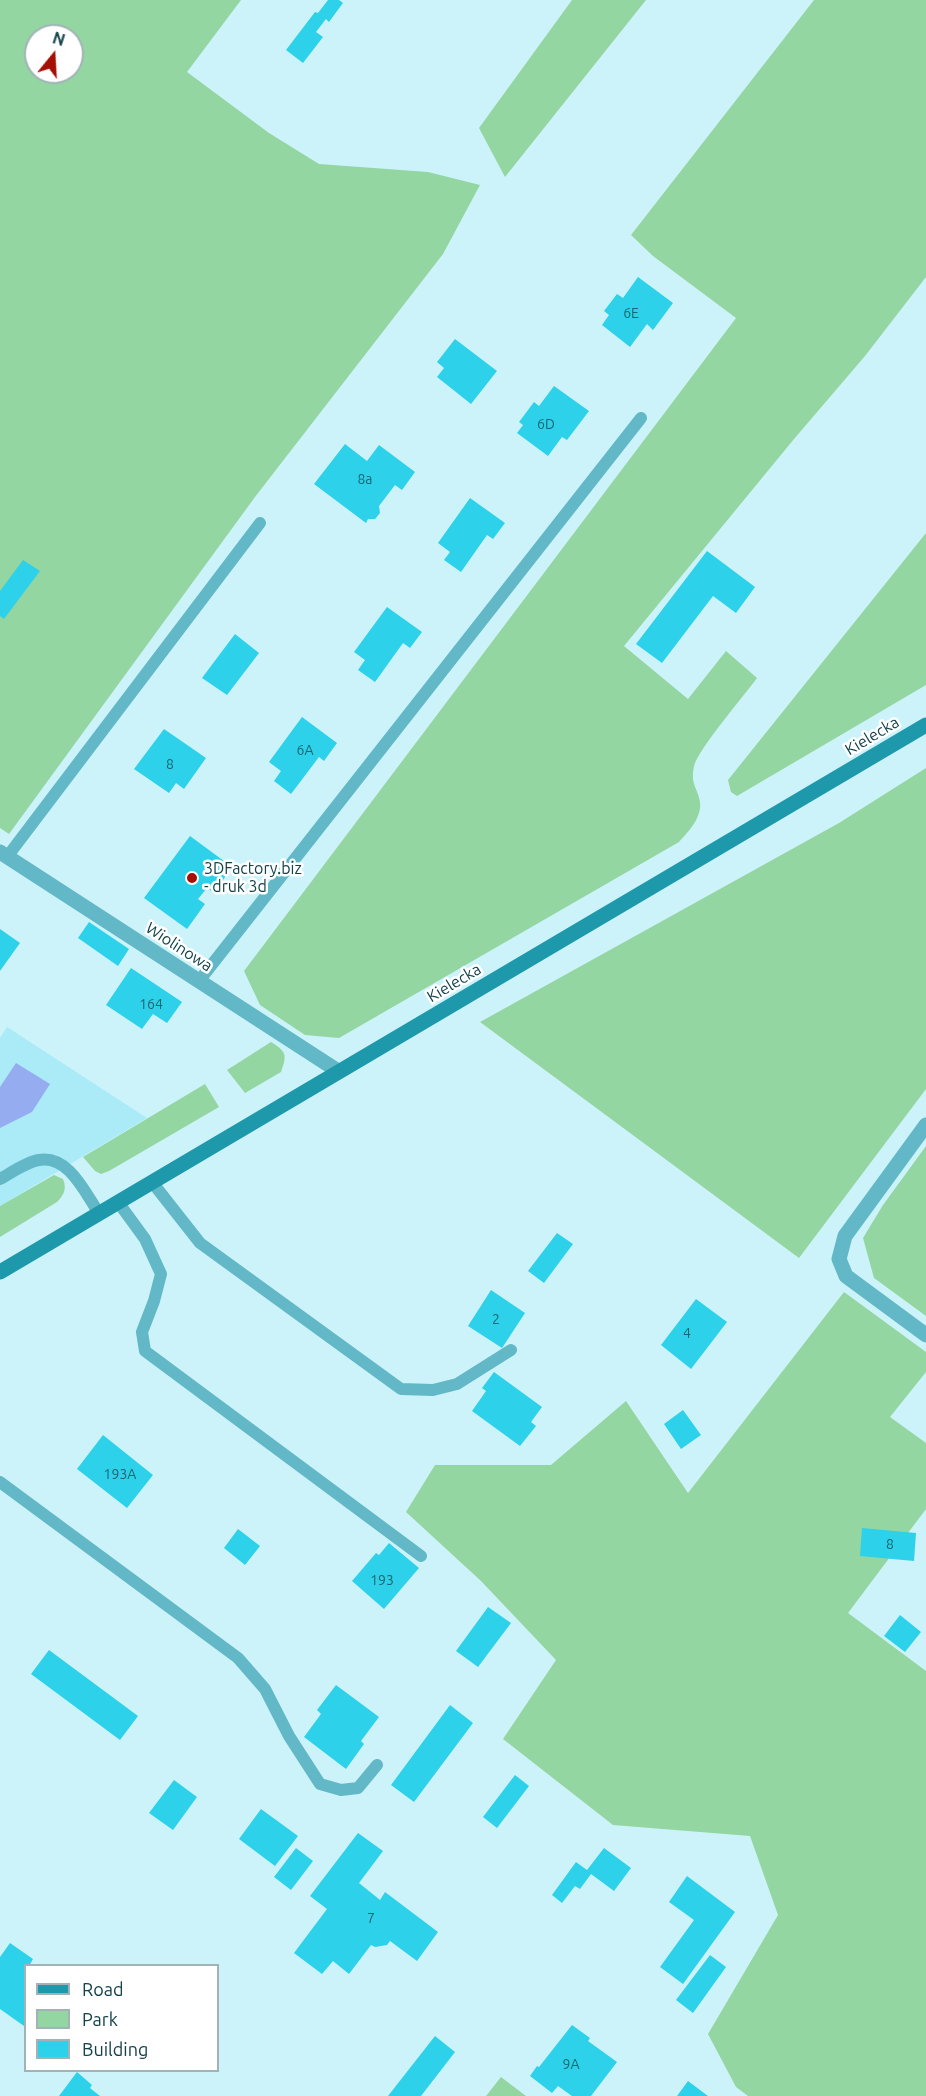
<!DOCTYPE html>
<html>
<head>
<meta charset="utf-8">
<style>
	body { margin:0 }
	#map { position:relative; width:926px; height:2096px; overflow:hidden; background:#ccf3fa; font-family:Ubuntu,sans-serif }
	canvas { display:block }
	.legend { position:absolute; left:24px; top:1964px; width:195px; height:108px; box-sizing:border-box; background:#fff; border:2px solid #a1b3b6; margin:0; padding:8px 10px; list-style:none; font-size:18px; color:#134249 }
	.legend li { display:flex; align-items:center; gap:12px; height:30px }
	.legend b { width:30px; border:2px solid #a1b3b6 }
	.north { position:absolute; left:24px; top:24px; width:60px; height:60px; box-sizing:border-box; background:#fff; border:2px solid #a1b3b6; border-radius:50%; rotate:18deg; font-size:16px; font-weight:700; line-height:24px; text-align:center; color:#134249 }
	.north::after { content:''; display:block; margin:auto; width:21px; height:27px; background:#a51003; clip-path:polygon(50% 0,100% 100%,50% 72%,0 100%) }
</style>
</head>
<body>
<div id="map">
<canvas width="926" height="2096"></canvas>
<ul class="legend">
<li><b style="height:8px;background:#1e99ab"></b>Road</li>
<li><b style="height:16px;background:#93d6a1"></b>Park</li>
<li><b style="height:16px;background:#2dd1e9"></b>Building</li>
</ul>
<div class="north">N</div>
</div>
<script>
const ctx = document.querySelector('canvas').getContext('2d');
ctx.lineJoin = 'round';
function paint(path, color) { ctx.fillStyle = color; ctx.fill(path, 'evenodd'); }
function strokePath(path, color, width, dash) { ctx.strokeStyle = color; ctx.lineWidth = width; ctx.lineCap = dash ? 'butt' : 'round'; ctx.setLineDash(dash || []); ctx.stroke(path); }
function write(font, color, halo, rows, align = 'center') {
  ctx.font = font + ' Ubuntu,sans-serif'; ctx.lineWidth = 5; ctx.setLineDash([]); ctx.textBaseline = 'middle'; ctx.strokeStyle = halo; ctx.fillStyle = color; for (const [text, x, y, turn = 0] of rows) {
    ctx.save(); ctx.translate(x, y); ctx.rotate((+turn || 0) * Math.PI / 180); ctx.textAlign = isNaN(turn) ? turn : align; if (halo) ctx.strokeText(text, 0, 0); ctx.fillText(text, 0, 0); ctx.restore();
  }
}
paint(new Path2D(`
	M7,1027L147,1118L0,1206V1038Z`), '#aaebf7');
paint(new Path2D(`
	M0,0H241L187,72L269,133L319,164L428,172L480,185L443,254L255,497L9,834L0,828ZM36,36H72V72H36Z
	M572,0H646L505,177L479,128Z
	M814,0H926V277L865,356L794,439L624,646L688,699L726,651L757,678C744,696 699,748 694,766C690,785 698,788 700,802C702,818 688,832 679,842L339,1038L305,1035L260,1005L244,971L736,318L653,256L631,235Z
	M926,533V685L737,796L731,792L728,780Z
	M926,768V1089L799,1258L480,1022L839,823Z
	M271,1042C287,1052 287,1055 281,1072L245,1093L227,1070Z
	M205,1084L219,1107L109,1171L101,1174L95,1171L83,1157Z
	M926,1146V1316L874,1278L863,1238L883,1205Z
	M54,1175L63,1179C67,1189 64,1195 57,1202L0,1237V1206Z
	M844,1292L926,1352V1372L890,1417L926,1443V1509L848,1613L926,1671V2096H748L736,2087L708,2034L778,1915L750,1836L613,1825L503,1739L556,1660L481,1581L406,1512L435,1465H551L626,1401L688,1493Z
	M501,2077L526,2096H486Z`), '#93d6a1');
paint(new Path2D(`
	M16,1063L50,1084L32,1112L0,1128V1087Z`), '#96acf1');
paint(new Path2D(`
	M328,0H339L343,3L329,22L326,19L316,32L323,37L303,63L286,50L315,12L318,13Z
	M638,277L673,303L653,330L647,324L630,347L602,325L609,315L604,311L617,294L623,298Z
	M455,339L497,371L471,404L437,377L444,368L437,362Z
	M554,386L589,411L567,440L562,437L548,456L517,433L523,425L519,422L534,402L539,406Z
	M345,444L367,461L379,445L415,472L402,490L395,485L379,506L380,513L375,519H368L366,523L314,484Z
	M470,498L505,523L493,539L487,535L461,572L444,560L450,552L438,543Z
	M707,551L755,587L736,613L713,596L662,663L636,644Z
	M23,560L40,571L4,619L0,616V591Z
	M387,607L422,632L410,648L403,643L375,682L358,670L365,660L354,652Z
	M235,634L259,653L227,695L202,678Z
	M302,717L337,743L324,761L319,757L291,794L274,781L281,771L269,762Z
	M164,729L206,758L184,789L176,783L169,793L134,769Z
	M190,836L232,867L214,893L207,888L198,899L205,904L187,929L144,898Z
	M89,922L129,949L118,966L78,938Z
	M0,929L20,943L0,971Z
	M131,968L182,1002L167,1023L153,1014L142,1029L106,1005Z
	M557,1233L573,1244L544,1283L528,1271Z
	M491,1290L525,1313L502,1348L468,1326Z
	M696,1299L727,1322L691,1369L661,1345Z
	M494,1372L542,1407L531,1422L536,1426L520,1446L472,1411L486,1391L482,1388Z
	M683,1410L701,1435L681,1449L664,1424Z
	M103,1435L153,1475L127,1508L77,1469Z
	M862,1528L916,1533L914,1561L860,1556Z
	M238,1529L260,1546L245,1565L224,1548Z
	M389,1543L419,1568L384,1609L352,1581L376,1553L379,1555Z
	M488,1607L511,1623L478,1667L456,1651Z
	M900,1615L921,1632L905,1652L884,1636Z
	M49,1650L138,1716L120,1740L31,1674Z
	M336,1685L379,1717L361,1741L364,1744L346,1769L304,1737L321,1714L317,1710Z
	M450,1705L473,1723L414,1802L391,1785Z
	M515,1775L529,1786L497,1828L483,1817Z
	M174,1780L197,1797L173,1830L149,1813Z
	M261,1809L298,1836L275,1866L239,1839Z
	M358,1833L383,1851L359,1883L380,1900L385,1892L438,1932L417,1961L390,1941L387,1945L375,1947L371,1945L349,1974L333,1961L322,1974L294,1953L327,1909L310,1896Z
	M296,1848L313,1861L291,1890L274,1877Z
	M604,1848L631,1868L614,1891L591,1874L580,1889L575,1886L562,1903L552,1895L576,1862L587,1870Z
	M687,1876L735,1912L683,1984L660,1967L694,1920L669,1902Z
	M10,1943L33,1959L29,1966H26V2024L24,2026L0,2009V1957Z
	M710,1955L726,1967L693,2013L676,2000Z
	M572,2025L590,2038L588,2041L617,2062L591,2096H572L558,2086L552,2093L530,2076L537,2066L539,2067Z
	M435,2036L455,2052L421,2096H388Z
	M77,2072L92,2085L90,2088L100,2096H59Z
	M688,2081L708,2096H677Z`), '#2dd1e9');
strokePath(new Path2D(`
	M7,857L260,523
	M199,981L641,418
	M0,1179C11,1173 26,1162 39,1160C69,1155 85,1193 99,1213
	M152,1182L200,1243L401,1389L433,1390L457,1384L511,1350
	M118,1202L145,1239L161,1274L154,1301L142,1332L145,1351L421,1556
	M0,1482L238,1658L265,1689L289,1736L320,1784L341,1790L358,1788L377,1765`), '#62b8c7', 12);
strokePath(new Path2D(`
	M0,852L338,1071
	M926,1125L845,1236L839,1259L846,1276L926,1335`), '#62b8c7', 15);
strokePath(new Path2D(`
	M0,1272L926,725`), '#1e99ab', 15);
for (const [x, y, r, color] of [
	[192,878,6,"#a51003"]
]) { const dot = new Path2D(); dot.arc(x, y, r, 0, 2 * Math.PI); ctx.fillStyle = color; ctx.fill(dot); strokePath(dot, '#fff', 2); }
write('14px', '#1a6671', null, [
	["6E",631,313],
	["6D",546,424],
	["8a",365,479],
	["6A",305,750],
	["8",170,764],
	["164",151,1004],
	["2",496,1319],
	["4",687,1333],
	["193A",120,1474],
	["8",890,1544],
	["193",382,1580],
	["7",371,1918],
	["9A",571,2064]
]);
write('16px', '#134249', '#fff', [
	["Kielecka",872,736,-31],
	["Wiolinowa",179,947,33],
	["Kielecka",454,983,-31]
]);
write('16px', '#134249', '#fff', [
	["3DFactory.biz",204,869],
	["- druk 3d",204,887]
], 'left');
</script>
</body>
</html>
